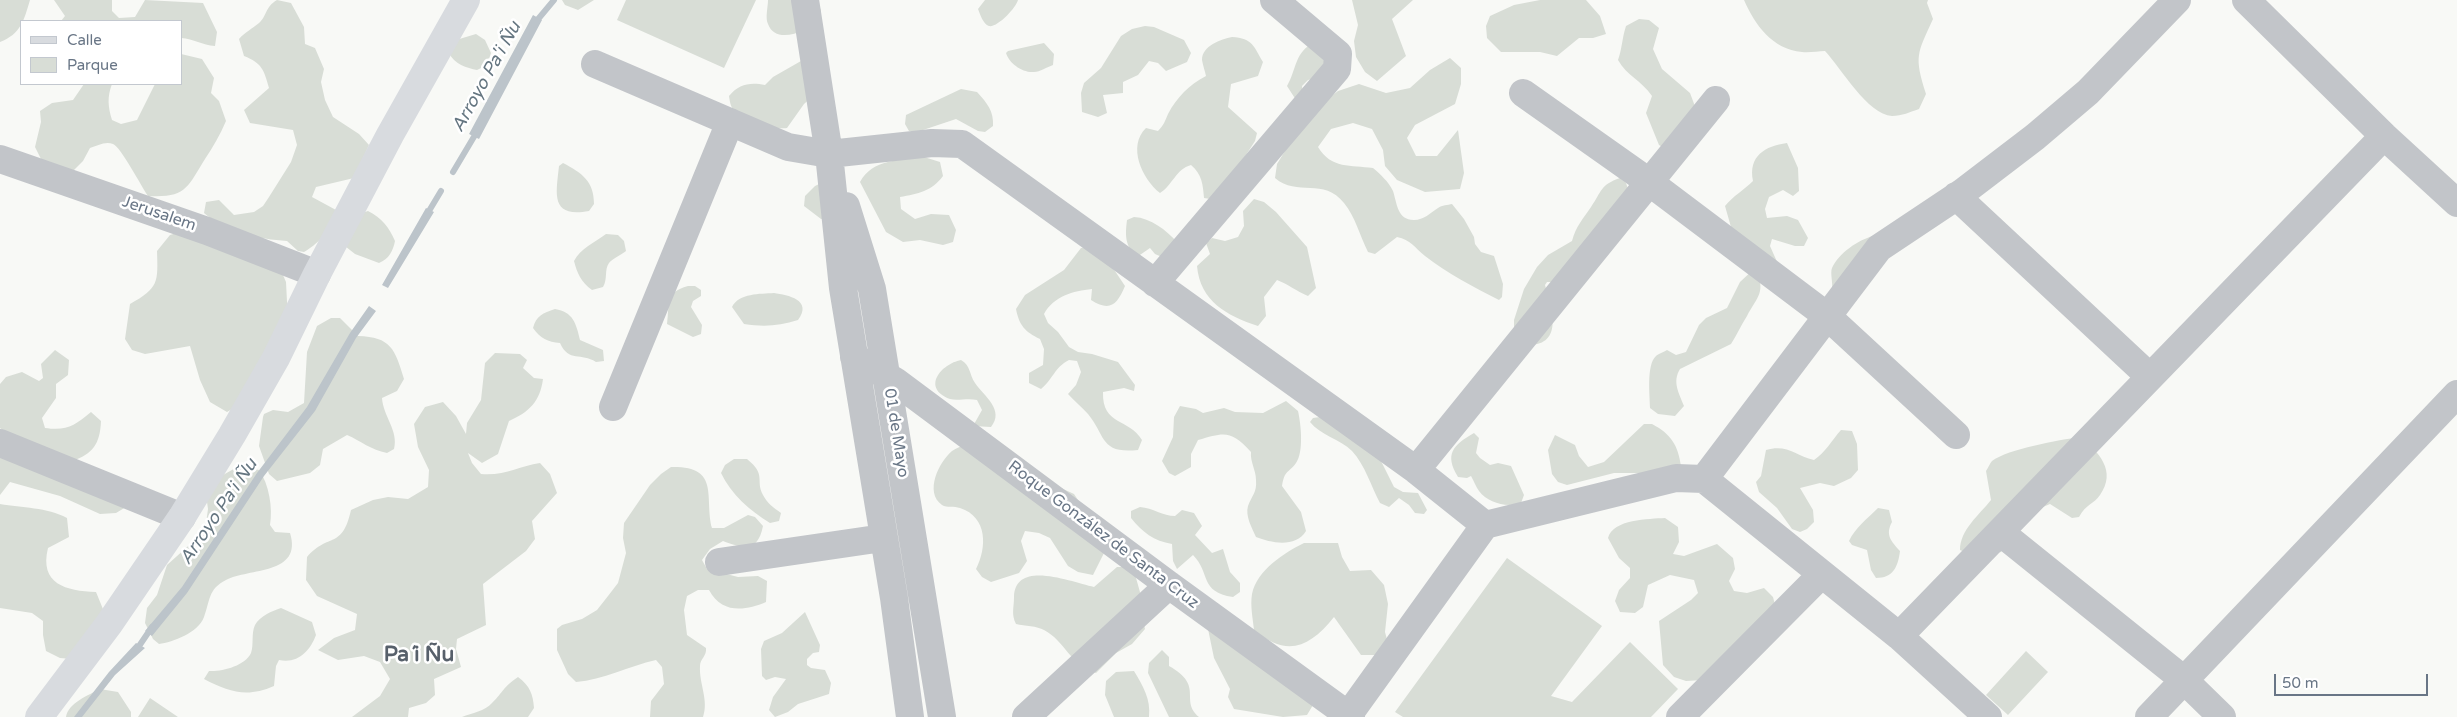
<!DOCTYPE html>
<html>
<head>
<meta charset="utf-8">
<style>
	body { margin:0 }
	#map { position:relative; width:2457px; height:717px; overflow:hidden; background:#f8f9f6; font-family:"Varela Round",sans-serif }
	canvas { display:block }
	.legend { position:absolute; left:20px; top:20px; width:162px; height:65px; box-sizing:border-box; background:#fff; border:1px solid #c3c8cf; margin:0; padding:6px 9px; list-style:none; font-size:15px; color:#697686 }
	.legend li { display:flex; align-items:center; gap:10px; height:25px }
	.legend b { width:25px; border:1px solid #c3c8cf }
	.scale { position:absolute; left:2274px; top:674px; width:154px; height:22px; box-sizing:border-box; border:2px solid #697686; border-top:0; padding-left:6px; font-size:15px; line-height:18px; white-space:nowrap; color:#697686; -webkit-text-stroke:4px #fff; paint-order:stroke }
</style>
</head>
<body>
<div id="map">
<canvas width="2457" height="717"></canvas>
<ul class="legend">
<li><b style="height:6px;background:#d8dbdf"></b>Calle</li>
<li><b style="height:14px;background:#d8ddd6"></b>Parque</li>
</ul>
<div class="scale">50 m</div>
</div>
<script>
const ctx = document.querySelector('canvas').getContext('2d');
ctx.lineJoin = 'round';
function paint(path, color) { ctx.fillStyle = color; ctx.fill(path, 'evenodd'); }
function strokePath(path, color, width, dash) { ctx.strokeStyle = color; ctx.lineWidth = width; ctx.lineCap = dash ? 'butt' : 'round'; ctx.setLineDash(dash || []); ctx.stroke(path); }
function write(font, color, halo, rows, align = 'center') {
  ctx.font = font + ' "Varela Round",sans-serif'; ctx.lineWidth = 5; ctx.setLineDash([]); ctx.textBaseline = 'middle'; ctx.strokeStyle = halo; ctx.fillStyle = color; for (const [text, x, y, turn = 0] of rows) {
    ctx.save(); ctx.translate(x, y); ctx.rotate((+turn || 0) * Math.PI / 180); ctx.textAlign = isNaN(turn) ? turn : align; if (halo) ctx.strokeText(text, 0, 0); ctx.fillText(text, 0, 0); ctx.restore();
  }
}
paint(new Path2D(`
	M0,0H30C24,20 21,34 0,42Z
	M54,0H112V11L119,18L135,17L145,0L203,3L217,32L215,46C202,45 194,39 181,38V21H61L65,16Z
	M277,0L291,3L304,27L305,44L315,48L324,69L321,82L325,100L333,117L359,134L369,145L354,178L316,187L312,197L336,210C328,230 323,241 304,252L298,251L287,241C259,239 226,233 204,213L206,202L219,200L234,215L254,212L263,206L269,197L291,162L297,145L293,130L250,123L244,110L269,88C264,70 262,63 244,56L239,39C245,32 252,29 259,23C267,16 265,7 277,0Z
	M562,0H594L578,10L565,5Z
	M626,0H756L724,68L617,20Z
	M768,0H815L821,10L820,21C808,30 776,46 768,24C765,18 768,7 768,0Z
	M985,0H1018C1016,8 997,28 989,26C983,24 980,14 978,9Z
	M1352,0H1413L1392,19L1406,56L1377,81L1365,72L1356,57L1354,41L1358,25Z
	M1540,0H1586L1600,16L1606,34L1593,38H1579L1557,56L1540,52H1501L1487,38L1486,26L1490,16L1514,5Z
	M1744,0H1928L1927,3L1933,19C1917,54 1914,56 1926,94L1919,109C1910,112 1902,116 1892,116C1868,115 1841,68 1825,51C1818,51 1809,53 1802,52C1772,49 1755,25 1744,0Z
	M1639,19L1649,20L1659,28L1653,49L1662,69L1690,93L1696,109L1669,151L1659,145L1646,113L1652,96C1641,80 1627,76 1618,60C1622,49 1622,38 1626,26Z
	M1145,26L1154,27L1184,40L1191,53L1187,62L1166,71L1158,63L1149,61L1138,75L1123,82V93L1103,95L1107,113L1098,117L1082,112L1081,93L1084,83L1101,68L1121,36L1132,29Z
	M476,34L485,40L491,53L487,65L477,70C467,68 454,64 449,53L456,40Z
	M1232,37C1253,38 1254,47 1263,62L1258,76L1231,84L1228,107L1257,133L1255,141L1217,200L1204,198C1203,185 1202,174 1191,165C1176,169 1172,186 1160,193C1142,179 1127,146 1146,128L1158,131C1164,125 1165,121 1168,114C1177,97 1189,85 1206,76C1205,71 1203,66 1202,60C1202,46 1221,39 1232,37Z
	M1315,42L1331,49L1319,77L1308,80L1302,86L1303,94L1296,100L1287,86C1297,69 1294,52 1315,42Z
	M1044,43L1054,54L1053,65C1047,67 1040,72 1034,72C1022,73 1009,63 1006,53L1008,51Z
	M181,54L202,59L214,78L211,93L219,101L226,121C220,135 213,147 205,159C187,188 186,198 148,196C141,186 121,147 113,144C105,141 97,146 90,148L83,161L72,172L44,165L35,147L41,122L40,111L52,103L73,100L84,84H112C107,97 108,107 112,120L121,124L137,120L155,84H181Z
	M1450,58L1461,68V84L1455,104L1415,125L1407,138L1416,156H1437L1458,130L1464,173L1460,189L1425,192L1397,180L1385,166L1383,150L1372,129L1353,123L1331,129L1318,147C1331,169 1351,165 1373,168C1380,174 1389,182 1393,191C1397,203 1397,220 1414,220C1424,220 1430,213 1438,208C1442,205 1448,205 1452,204L1464,219L1474,237L1475,244L1481,252L1494,256L1503,284L1502,297L1499,300C1473,287 1447,273 1425,256C1414,247 1411,240 1397,237L1375,254L1368,252C1360,236 1355,216 1344,203C1324,177 1297,197 1275,178L1277,164L1288,146L1325,101L1338,91L1359,84L1386,93L1410,88L1430,70Z
	M801,61L813,96L804,104L787,128C777,130 744,121 737,114C731,109 730,103 729,96C739,84 750,82 765,85L773,77Z
	M961,89L977,92C987,103 994,111 993,126L985,132L978,131L956,119L920,131H909L905,124L906,115Z
	M1787,143L1798,168L1799,191L1793,196L1783,190L1769,197L1765,209L1767,218L1787,216L1798,220L1808,238L1804,246H1795L1772,239L1770,246L1778,264L1733,234L1725,206C1733,196 1744,190 1753,181C1748,156 1765,146 1787,143Z
	M924,157L940,162L943,176C932,191 918,194 900,197L901,209L915,219L931,214L949,215L956,230L953,242L943,245L920,240L903,242L886,232L860,182C872,159 901,160 924,157Z
	M563,163C582,173 594,181 594,204L589,211C550,218 556,194 559,166Z
	M1620,178L1626,183L1630,195L1558,282H1547L1545,285C1551,306 1564,342 1532,345L1514,328V320L1524,289L1537,267L1548,255L1572,241C1576,226 1583,219 1591,207C1602,191 1600,185 1620,178Z
	M825,181L827,219H821L804,206L805,196L815,186Z
	M1254,199L1264,202L1276,212L1307,247L1316,288L1308,296C1296,291 1288,284 1277,280L1264,297L1266,316L1258,326C1227,316 1200,301 1197,266L1210,254L1206,243L1212,238L1225,241L1238,237L1244,226L1243,211Z
	M368,211C382,218 389,227 395,241C393,251 389,259 379,263L355,254L336,239L346,218Z
	M1134,217C1151,218 1166,230 1177,242L1162,257L1155,254L1150,248L1137,257C1125,246 1125,236 1127,220Z
	M190,229L280,268L286,282L288,321L244,402L227,412L210,402L200,380L190,346L145,354L132,350L125,339L130,304C159,288 158,282 157,251L170,235Z
	M606,234L618,235L624,241L626,251C621,255 612,259 609,263C604,270 608,279 603,287L592,290C581,282 577,273 574,261C580,249 595,242 606,234Z
	M1873,236L1832,288C1833,283 1830,273 1832,268C1839,253 1858,240 1873,236Z
	M1093,247L1115,271L1125,286C1117,305 1110,312 1091,300L1092,289C1073,291 1054,296 1044,314L1048,323L1058,332L1069,347L1078,352L1092,354L1118,362L1135,385L1134,391L1124,388L1103,392C1102,426 1129,418 1142,440L1138,450C1100,454 1106,436 1088,414C1082,407 1074,401 1068,394L1076,385L1081,372L1077,361L1069,360C1054,368 1054,378 1041,389L1029,383V373L1043,365L1044,349L1040,339C1025,332 1019,325 1016,309L1025,295L1064,270L1081,248Z
	M1755,268C1767,292 1757,297 1747,316C1741,325 1737,335 1731,344L1680,369C1672,382 1679,393 1684,406L1675,416L1658,414L1650,408C1650,396 1646,365 1656,356C1658,354 1664,352 1667,350L1676,355L1686,352L1699,325L1706,318L1727,308L1740,282Z
	M688,286H695L701,290V296L693,301L691,307L702,325L701,334L693,337L667,324C670,303 664,293 688,286Z
	M774,293C788,295 813,300 798,320C779,326 764,327 744,324L732,307C739,293 760,294 774,293Z
	M555,309C573,312 576,323 580,340L603,350L604,361L596,362C581,352 569,363 560,343C548,342 540,338 533,328C536,316 543,313 555,309Z
	M331,318H340L358,336C391,337 395,349 404,379L397,391L382,398C383,416 399,431 394,449L387,453C371,450 361,441 347,435L323,449L320,465L310,473L277,481L269,474L259,446L263,417L264,414L273,410L288,412L304,403L307,352L317,326Z
	M55,350L69,360L68,375L56,384V398L42,418L45,428C67,431 74,426 91,412L101,421C100,444 93,454 72,461L126,507L116,513L100,514L60,496L10,482L0,495V430L4,432L0,428V384L6,377L22,372L39,381L43,378L41,364Z
	M495,353L520,354L527,360L523,368L534,378L543,379C540,402 529,412 509,421L498,454L482,463L468,453L472,463L481,474C505,476 519,466 540,463L550,474L557,493L532,521L535,539L526,551L483,584L486,625L457,639L456,649L461,667L434,679L435,695L426,703L409,708L408,717H352L380,696L390,679L380,662L364,656L338,660L318,650L334,638L355,630L357,614L317,596L306,580L307,557C329,532 342,550 351,510L373,500L388,497L408,499L428,487L429,470L418,447L414,424L425,407L443,402L456,416L466,434L467,423L481,400L485,363Z
	M961,360C971,366 969,374 975,383C984,396 1005,410 991,427L973,426L982,410L977,400C968,398 957,401 950,399C921,388 941,364 961,360Z
	M1286,401L1298,411C1301,424 1304,452 1296,463C1288,474 1285,469 1282,486L1301,512L1306,531C1296,548 1271,543 1256,537C1252,528 1245,516 1248,506C1252,495 1257,493 1256,480C1256,470 1250,462 1251,452C1231,430 1225,432 1198,440L1191,454V467L1175,476L1169,473L1162,461L1173,437L1174,417L1180,406L1196,409L1203,413L1224,408L1235,412L1263,413Z
	M1320,417L1381,461L1394,487L1403,492L1418,493L1427,510L1424,514L1415,513L1409,505L1399,498L1389,507L1380,503C1371,486 1365,465 1352,451C1340,439 1320,435 1310,422L1313,418Z
	M1644,424H1652C1671,434 1678,445 1681,466L1642,473H1614L1567,485L1558,482L1552,474L1548,450L1555,435L1575,445L1579,456L1588,467L1604,462Z
	M1841,430L1852,431L1857,444L1858,470L1851,478L1834,486L1820,483L1800,488L1813,510L1814,522L1807,529L1800,532L1792,529L1777,508L1759,492L1756,482L1761,476L1766,450C1788,444 1795,456 1814,460C1825,453 1832,440 1841,430Z
	M1474,433L1479,438L1476,453L1480,458L1490,465L1498,463L1511,466L1524,495L1521,503C1507,508 1488,503 1479,491C1476,487 1474,481 1471,476L1467,478L1458,477C1444,454 1453,445 1474,433Z
	M2080,437C2099,452 2117,471 2100,495C2094,504 2086,504 2079,517L2072,518L2050,504L2029,513L2013,539L2001,552L1976,557L1960,550C1960,530 1979,515 1991,500L1986,471C1988,468 1990,463 1992,461C2008,449 2059,440 2080,437Z
	M966,444L1074,494L1082,506L1105,551L1093,575L1078,572L1068,566L1050,538L1039,533L1025,531L1021,541L1027,561L1019,573L991,582L982,577L976,569C987,548 988,517 960,508C954,506 947,508 942,505C924,492 939,462 952,451C956,448 962,446 966,444Z
	M734,459H747C767,475 755,480 763,495C767,503 774,508 781,513L779,521L770,523C750,511 731,494 721,473L725,465Z
	M239,466L259,470C269,484 273,508 270,525L275,532L290,533C303,575 249,568 226,580C208,589 210,601 204,617C198,633 173,642 159,644L153,639L145,623L147,608L157,595L167,565L196,539L206,523L208,509L205,488L223,475Z
	M671,467C721,466 704,497 712,528H724L748,515L755,517L763,526C758,552 744,549 723,541L710,549L702,560L707,569L738,577L758,576L767,581L766,602C745,611 722,614 709,590H698L687,596L684,610L687,635L706,648C707,656 700,659 700,666C699,684 709,700 703,717H650L651,701L664,684L662,667L656,660C629,666 603,680 576,682L568,674L557,650V629L562,625L582,619L597,610L608,596L618,583L626,553L623,538L624,523L650,485L661,474Z
	M0,504C22,508 47,507 67,518L69,537L48,548C39,584 66,591 96,592L105,614L72,659L60,658L46,651L43,635V621L32,613L0,608Z
	M1140,507C1153,508 1163,516 1175,516L1182,510L1194,513L1202,526L1195,535L1212,553L1223,549L1230,572L1240,583V592L1233,597C1199,592 1211,573 1193,555L1177,569L1173,561L1172,544C1154,541 1142,532 1131,518V511Z
	M1878,508L1889,510L1892,522C1885,535 1891,541 1900,551C1898,567 1893,578 1876,578L1871,570L1867,550L1852,545L1849,541C1855,528 1867,519 1878,508Z
	M1665,518L1678,527L1679,542L1673,554L1684,556L1717,544L1733,558L1735,569L1729,581L1734,591L1747,593L1764,588L1773,597L1777,613L1703,680L1686,681L1674,677L1663,665L1659,621L1691,600L1698,593L1694,580L1670,575L1648,585L1643,607L1635,613L1620,612L1615,601L1619,590L1630,578V568L1619,558L1608,538C1613,519 1649,519 1665,518Z
	M1304,543H1338L1342,557L1350,571L1371,570L1384,585L1388,604L1385,632L1389,647L1376,655H1361L1334,617C1310,647 1287,658 1254,630C1253,619 1250,606 1252,594C1257,570 1284,553 1304,543Z
	M1507,558L1602,626L1551,696L1572,702L1630,642L1678,689L1651,717H1403L1395,712Z
	M1117,567H1133L1143,603L1141,611L1145,629L1132,644L1116,653L1096,673C1070,665 1065,641 1044,630C1037,626 1025,626 1016,624C1011,614 1014,608 1014,597C1015,559 1071,582 1094,587Z
	M281,608L312,622L316,635C310,651 298,664 279,660L276,666L274,686C247,698 229,692 204,679L209,671C221,672 245,666 251,653C254,645 251,633 255,625C260,616 272,611 281,608Z
	M805,612L820,645L819,652L813,653L807,659V665L811,668L825,670L831,683L829,694L798,704L788,712L775,717L769,710L773,697L786,679L775,677L766,680L762,676L761,649L764,641L782,633Z
	M1208,629L1313,705L1307,715L1283,717L1234,709L1228,697L1230,689L1214,658Z
	M1162,650L1169,657V666C1205,686 1179,700 1199,717H1169L1148,673L1149,663Z
	M2026,651L2048,672L2008,715L1986,695Z
	M1134,671C1143,686 1151,699 1149,717H1114L1105,695L1106,681L1116,672Z
	M518,677C530,686 533,694 534,708L528,717H462C472,713 485,711 492,703C504,691 502,688 518,677Z
	M100,689L118,692L131,712V717H66C68,703 89,695 100,689Z
	M150,698L178,717H138Z`), '#d8ddd6');
paint(new Path2D(`
	M533,15L542,20L479,139L469,134Z
	M426,208L434,212L388,288L382,285Z
	M369,306L376,311L356,338L315,411L264,476L187,593L152,636L145,631L182,587L257,473L307,407L350,333Z
	M136,643L145,648L115,675L82,717H74L109,672Z`), '#bcc4ca');
strokePath(new Path2D(`
	M534,24L554,0
	M453,172L478,130
	M426,216L441,191
	M135,652L152,627`), '#bcc4ca', 6);
strokePath(new Path2D(`
	M805,0L829,154L843,288L894,598L910,717
	M2246,0L2384,136L2457,203
	M595,64L788,147L829,154L932,143L962,144L1416,470L1485,525
	M1523,93L1649,182L1827,316L1956,435
	M0,159L207,231L317,274
	M1956,196L2149,376
	M846,206L872,289L942,717
	M1155,283L1337,69L1338,54L1274,0
	M854,357L895,381L1169,585L1351,717
	M613,407L730,122
	M0,443L182,517
	M1416,470L1716,100
	M1704,479L1879,248L1963,192L2035,137L2088,92L2177,0
	M2000,532L2184,680L2222,717
	M719,562L883,538
	M1899,636L2384,136
	M1026,717L1169,585
	M1347,717L1485,525L1676,478L1704,479L1899,636L1988,717
	M1680,717L1822,574
	M2149,717L2457,394`), '#c2c5c9', 28);
strokePath(new Path2D(`
	M39,717L109,624L182,517L232,435L276,358L317,274L390,135L466,0`), '#d8dbdf', 28);
write('16px', '#697686', '#fff', [
	["Jerusalem",159,214,19],
	["01 de Mayo",896,433,81],
	["Roque González de Santa Cruz",1103,535,37]
]);
write('italic 18px', '#657681', '#fff', [
	["Arroyo Pa'i Ñu",487,77,-61],
	["Arroyo Pa'i Ñu",219,512,-56]
]);
write('bold 21px', '#57606b', '#fff', [
	["Pa´i Ñu",419,655]
]);
</script>
</body>
</html>
